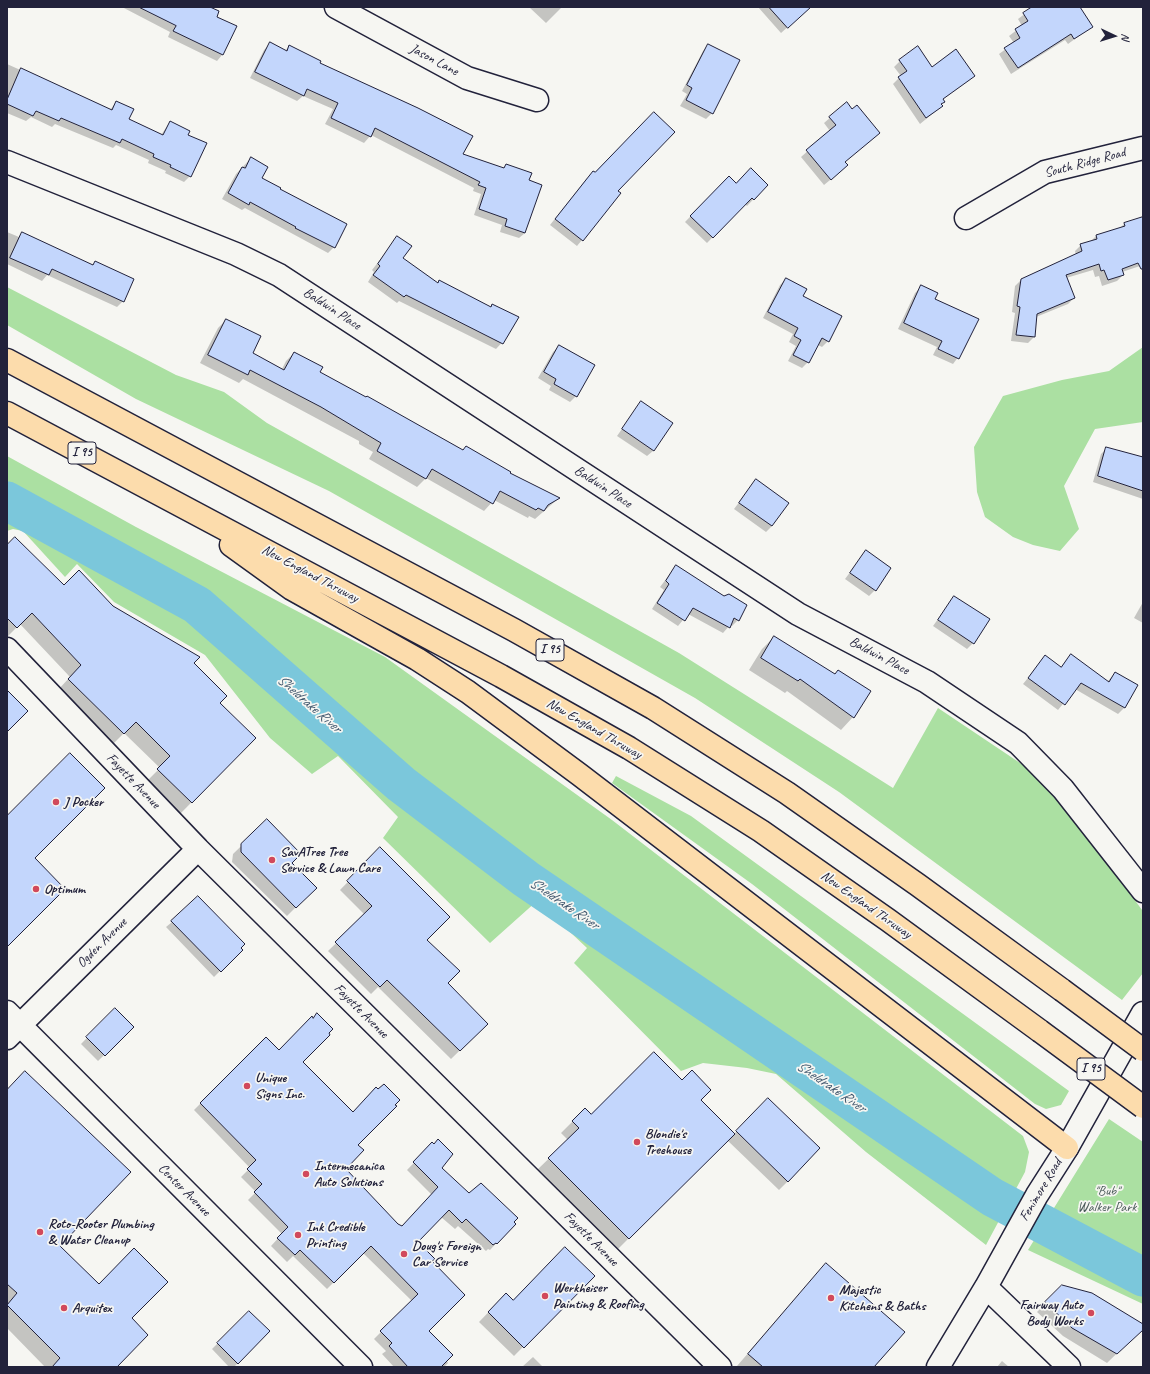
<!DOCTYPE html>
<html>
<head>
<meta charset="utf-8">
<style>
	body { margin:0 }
	#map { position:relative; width:1150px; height:1374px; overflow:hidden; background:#f6f6f2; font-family:Caveat,sans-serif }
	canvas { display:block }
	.frame { position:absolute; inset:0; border:8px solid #22223b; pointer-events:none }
	.north { position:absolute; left:1094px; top:16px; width:40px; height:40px; -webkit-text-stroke:3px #f6f6f2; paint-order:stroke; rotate:94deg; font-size:11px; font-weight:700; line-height:16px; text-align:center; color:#22223b }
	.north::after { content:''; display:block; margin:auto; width:14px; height:18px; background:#22223b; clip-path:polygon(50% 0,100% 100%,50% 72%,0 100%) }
</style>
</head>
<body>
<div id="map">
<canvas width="1150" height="1374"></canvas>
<div class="frame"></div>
<div class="north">N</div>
</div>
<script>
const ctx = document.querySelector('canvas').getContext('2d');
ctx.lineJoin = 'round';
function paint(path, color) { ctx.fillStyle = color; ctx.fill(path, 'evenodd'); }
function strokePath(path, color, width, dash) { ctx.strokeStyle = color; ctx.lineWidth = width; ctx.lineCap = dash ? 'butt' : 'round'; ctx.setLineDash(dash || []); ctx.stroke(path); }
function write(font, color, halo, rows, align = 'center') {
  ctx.font = font + ' Caveat,sans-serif'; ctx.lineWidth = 3.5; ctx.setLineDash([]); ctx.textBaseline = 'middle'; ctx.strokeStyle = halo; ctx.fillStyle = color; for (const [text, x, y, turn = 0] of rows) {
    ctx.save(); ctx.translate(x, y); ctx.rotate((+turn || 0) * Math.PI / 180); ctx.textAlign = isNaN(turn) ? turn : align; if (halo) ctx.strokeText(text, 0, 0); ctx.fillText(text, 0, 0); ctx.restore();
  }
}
paint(new Path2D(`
	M7,287L176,375L224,392L267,423L679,653L893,788L938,708L1035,773L1079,823L1142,910L1143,973L1122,1000L839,792L695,698L329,491L136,399L7,325Z
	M1143,347V422L1095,429L1064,486L1079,529L1060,551L1033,545L1013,537L985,517L977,492L974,447L1003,396L1062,380L1109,371Z
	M7,456L136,527L385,657L612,820L1023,1136L1029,1152L1025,1172L986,1245L866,1152L776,1074L747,1068L703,1063L681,1071L574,963L587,948L537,901L490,943L383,838L398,817L338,756L312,774L270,738L205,655L114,602L77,564L65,577L23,531L13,529L7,531Z
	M616,776L691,816L1069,1091L1061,1105L1046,1109L1035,1104L752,884L612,783Z
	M1109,1119L1143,1142V1304L1028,1250Z`), '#abe0a2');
paint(new Path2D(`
	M122,7H208L216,17L222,55L217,61L168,37L170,32Z
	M529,7H562L546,23Z
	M758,7H810L781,33Z
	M1034,7H1079L1091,27L1068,44L1065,40L1011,74L999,54L1014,43L1009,36L1022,26L1018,19Z
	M270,44L285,51L289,46L319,63L462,154L502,169L506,165L528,181L525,233L519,238L500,232L502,225L474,215L481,194L473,191L474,188L371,135L364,143L325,124L333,109L303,96L297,101L250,78L264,50Z
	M708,45L712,113L706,119L680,106L687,94L682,91L703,51Z
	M900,61L932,68L974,76L942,100V106L920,124L893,84L901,76L894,67Z
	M7,64L110,110L116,102L127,119L161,135L170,122L187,135L190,176L184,182L165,173L166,171L148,163L149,160L116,145L113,148L55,124L52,127L31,117L26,121L7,113Z
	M847,103L844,162L841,171L824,185L801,157L830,131L824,123Z
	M251,158L261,178L279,190L334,247L328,253L245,208L242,210L222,199L236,174Z
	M729,177L736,184L767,185L747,206L745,204L707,243L685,222Z
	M587,178L620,194L577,246L550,225Z
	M1143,218V265L1122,272L1123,275L1117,281L1102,286L1099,276L1095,277L1093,270L1066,278L1074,298L1068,304L1036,317L1034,337L1028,343L1011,341L1015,313L1012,312L1015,286L1021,280L1076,255L1075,251L1081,245L1091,241L1096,236L1119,229L1124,224Z
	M7,232L19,237L22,233L92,265L95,262L123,301L117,307L47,275L42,281L7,264Z
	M398,237L401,259L437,283L439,281L490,307L493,305L518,317L508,336L496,349L399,301L397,303L368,282L374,272L372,270Z
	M786,279L801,296L828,341L822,347L818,345L808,362L802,368L788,361L796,346L789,342L793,334L763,318L780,285Z
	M921,287L934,299L978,319L965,348L953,364L933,355L937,347L898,329L915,293Z
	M226,320L251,353L282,369L286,361L294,353L319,372L462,451L466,447L509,474L559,498L535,519L529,516L528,518L494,500L484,511L426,478L417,487L369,459L373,452L359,444V441L243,379L239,383L200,363L218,328Z
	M559,346L576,396L570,402L549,390L551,386L538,378L553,352Z
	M641,402L653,451L647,456L617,436Z
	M1107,448L1143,458V499L1093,482L1101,454Z
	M756,480L772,526L766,532L734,509Z
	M7,547L64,586L112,606L192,663L219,703L255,738L180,814L147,781L160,768L124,733L112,745L57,691L70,677L20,624L7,637Z
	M866,551L875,590L869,596L845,579Z
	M676,566L738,620L732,626L730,625L723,633L688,614L678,626L652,609L664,590L660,587Z
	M954,597L973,643L967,649L933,626Z
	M1143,602V623L1134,618Z
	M774,637L853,717L841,730L787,691L785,693L749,670L762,649Z
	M1071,655L1107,682L1115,673L1137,686L1124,708L1118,714L1075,689L1058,710L1023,684L1045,657L1060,668Z
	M267,821L290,863L315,888L287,916L232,862L233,854Z
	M380,849L447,983L487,1024L451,1059L378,987L371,994L328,951L365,915L340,890Z
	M172,922L240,948L241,950L214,977L166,927Z
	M115,1009L133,1027L98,1061L81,1044Z
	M266,1038L279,1051L302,1062L357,1145L345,1169L398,1225L401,1227L432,1195L407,1170L432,1144L440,1168L469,1195L514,1224L490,1250L488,1249L486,1251L458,1226L455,1229L441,1217L416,1242L431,1261L428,1331L448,1363L444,1367H394L382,1354L386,1351L374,1339L412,1301L363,1253L327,1289L293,1256L287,1262L271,1246L282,1234L248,1200L256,1192L241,1177L250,1168L194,1110Z
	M682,1081L734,1134L768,1099L788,1181L779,1190L727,1140L617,1250L537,1170L568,1140L561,1133L573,1121Z
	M7,1090L59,1246L130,1318L116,1367H45L7,1328Z
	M826,1265L876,1367L737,1366L814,1277Z
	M593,1276L514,1356L479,1322L506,1294L513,1301Z
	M1062,1286L1143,1326V1328L1107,1363L1063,1336L1037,1312Z
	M249,1312L269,1331L234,1367H229L212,1349Z
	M533,1357L543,1367H522Z
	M1002,1361L1009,1367H997Z`), '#0003');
strokePath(new Path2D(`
	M7,501L197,605L401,784L526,879L992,1197L1143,1277`), '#7bc7db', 39);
const building = new Path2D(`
	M139,7H210L219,11L217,17L237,26L223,55L173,31L176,26Z
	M769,7H811L788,28Z
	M1032,7H1080L1093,27L1074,39L1071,34L1018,68L1004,48L1020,38L1015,29L1028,21L1023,13Z
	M270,42L287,51L289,45L321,61L320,63L418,108L473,136L463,154L504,168L506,164L532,173L529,180L542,185L525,233L505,226L507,219L479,209L486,188L478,185L480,182L375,128L371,137L331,118L338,103L307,89L304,96L255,72Z
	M708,44L740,60L713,114L686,100L692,88L687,85Z
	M918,46L932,67L956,49L975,76L943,99L945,102L941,104L943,106L926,118L898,77L907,71L899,60Z
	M21,68L112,110L116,101L134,109L129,119L163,135L170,121L190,131L188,135L207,143L191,177L170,167L171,165L153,157L154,154L122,139L120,143L61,118L59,121L36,111L33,116L7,104V100Z
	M847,102L852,109L857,105L880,133L845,162L848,165L831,180L806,150L836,125L829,117Z
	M654,112L675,132L618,191L621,193L583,241L555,219L593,171L595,172Z
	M251,157L268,167L262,178L281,188L280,189L347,224L335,248L295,228L296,227L250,202L249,205L228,193L242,167L245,168Z
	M751,168L768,185L754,200L752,198L713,238L690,216L729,176L736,183Z
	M1143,217V269H1141L1138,263L1122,269L1124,275L1108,280L1104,270L1101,271L1099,264L1066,275L1075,298L1037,314L1035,337L1016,335L1020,307L1017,306L1021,279L1082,251L1080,244L1097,239L1096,235L1125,226L1124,223Z
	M22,232L93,265L95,261L134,279L124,302L52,269L49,275L10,258Z
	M397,236L412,246L403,258L438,283L439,280L491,307L492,304L519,317L503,344L406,295L404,297L373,275L380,266L378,264Z
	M786,278L807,289L803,296L842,316L829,342L822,338L809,363L793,355L801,340L794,336L798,328L768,312Z
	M921,285L938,293L935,299L979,319L959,359L938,349L942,341L904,323Z
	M226,319L261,336L253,353L284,370L294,352L323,367L320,372L366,397L367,396L463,450L466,446L511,472L510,473L560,498L548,505L544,511L538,508L536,510L500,491L493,504L432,469L426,479L377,451L381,443L321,407L250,370L248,375L208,355Z
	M559,345L595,365L577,397L554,384L556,379L544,372Z
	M641,401L673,423L654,451L622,429Z
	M1106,447L1143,457V491L1098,476Z
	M756,479L789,503L772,526L739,503Z
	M15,537L64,585L79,570L113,606L200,657L194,663L227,696L220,703L256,738L192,803L157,769L170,756L136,722L124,734L68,679L81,665L32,613L17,628L7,618V545Z
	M866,550L891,568L876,591L850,573Z
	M676,565L724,596L729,594L747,605L739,621L734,618L730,628L693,608L685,621L657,603L669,584L666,581Z
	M954,596L990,619L974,644L938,620Z
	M774,636L835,674L838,670L871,691L854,718L800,679L798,681L761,658Z
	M1071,654L1109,682L1115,672L1138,685L1125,708L1081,683L1065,705L1028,678L1045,655L1061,667Z
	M7,690L28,711L7,732Z
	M70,753L105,788L35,858L65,889L7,947V816Z
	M267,819L301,854L292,863L317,888L296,908L241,852V844Z
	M380,847L450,917L427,940L460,971L448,983L488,1024L460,1051L387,980L380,987L335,942L372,906L347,881Z
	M198,896L245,944L241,948L243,950L221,972L171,921Z
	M115,1008L134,1027L105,1056L86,1037Z
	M317,1013L333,1029L329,1033L330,1035L303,1062L353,1112L376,1087L378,1089L384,1084L400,1100L395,1105L397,1106L358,1145L364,1150L346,1169L398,1224L402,1226L438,1187L413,1162L432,1142L434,1144L438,1139L453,1154L442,1168L469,1193L481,1183L518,1218L514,1222L516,1224L497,1244L496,1243L493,1245L466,1219L462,1223L449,1210L418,1242L435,1259L432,1261L465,1295L429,1331L453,1355L441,1367H408L389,1346L392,1343L380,1331L418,1294L371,1246L334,1283L300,1250L295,1255L277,1238L288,1227L254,1192L262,1184L247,1169L256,1160L200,1103L266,1037L279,1050L312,1016L313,1018Z
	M654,1052L682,1080L692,1070L711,1090L701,1100L735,1134L629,1239L548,1158L579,1128L572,1121L585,1108L591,1114Z
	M25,1071L131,1172L60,1246L99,1284L134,1248L168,1282L132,1318L148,1335L117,1367H52L60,1358L7,1305L17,1293L7,1284V1090Z
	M768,1098L820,1148L788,1182L736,1131Z
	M565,1247L595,1276L524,1348L488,1312L506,1293L513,1300Z
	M826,1263L905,1332L874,1367H763L748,1354Z
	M1062,1285L1092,1293L1143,1324V1330L1117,1354L1072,1328L1045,1302Z
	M249,1311L270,1331L238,1364L217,1343Z`);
paint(building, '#c3d6fc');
strokePath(building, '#22223b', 1);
const minor = new Path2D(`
	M336,7L467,78L537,100
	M7,162L236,254L279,275L798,614L927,682L1018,743L1063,789L1143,891
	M966,218L1045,172L1143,148
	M7,649L198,849L720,1367
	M7,1012L361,1367
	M7,1038L198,849
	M986,1287L1069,1367
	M938,1367L986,1287L1037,1195L1067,1148L1143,1013`);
const highway = new Path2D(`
	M7,360L514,630L653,708L787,793L918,885L1062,990
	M7,413L501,676L629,748L761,831L888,920L1040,1031
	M231,545L292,589L417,659L468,692L580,775L1067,1148`);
strokePath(minor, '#22223b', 25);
strokePath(highway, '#22223b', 25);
strokePath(minor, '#f6f6f2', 22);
strokePath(highway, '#fcdcac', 22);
const highwayBridge = new Path2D(`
	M1062,990L1143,1050
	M1040,1031L1143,1107`);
strokePath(highwayBridge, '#22223b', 25, []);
strokePath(highwayBridge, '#fcdcac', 22);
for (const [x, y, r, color] of [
	[56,802,4,"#d1495b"],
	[272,860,4,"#d1495b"],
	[36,889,4,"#d1495b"],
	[247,1086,4,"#d1495b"],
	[637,1142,4,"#d1495b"],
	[306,1174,4,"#d1495b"],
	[40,1232,4,"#d1495b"],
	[298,1235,4,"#d1495b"],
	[404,1254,4,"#d1495b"],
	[545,1296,4,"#d1495b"],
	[831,1298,4,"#d1495b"],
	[64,1308,4,"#d1495b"],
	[1091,1313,4,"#d1495b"]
]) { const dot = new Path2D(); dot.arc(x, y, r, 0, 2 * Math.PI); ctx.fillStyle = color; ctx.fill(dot); strokePath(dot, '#f6f6f2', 1.5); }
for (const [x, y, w] of [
	[82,453,28],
	[550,650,28],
	[1091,1069,28]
]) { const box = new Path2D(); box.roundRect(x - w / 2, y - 11, w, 22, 3); ctx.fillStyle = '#f6f6f2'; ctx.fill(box); strokePath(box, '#22223b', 1); }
write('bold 13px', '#22223b', null, [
	["I 95",82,453],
	["I 95",550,650],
	["I 95",1091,1069]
]);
write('14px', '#22223b', '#f6f6f2', [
	["Jason Lane",434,60,28],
	["South Ridge Road",1085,163,-15],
	["Baldwin Place",332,309,33],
	["Baldwin Place",603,487,33],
	["New England Thruway",310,574,28],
	["Baldwin Place",879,656,28],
	["New England Thruway",594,729,30],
	["Fayette Avenue",133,781,46],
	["New England Thruway",866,905,35],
	["Ogden Avenue",102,943,-45],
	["Fayette Avenue",361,1011,45],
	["Center Avenue",184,1190,45],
	["Fenimore Road",1041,1190,-59],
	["Fayette Avenue",591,1239,45]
]);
write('bold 14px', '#22223b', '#f6f6f2', [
	["J Pocker",64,802],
	["SavATree Tree",280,852],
	["Service & Lawn Care",280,868],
	["Optimum",44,889],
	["Unique",255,1078],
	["Signs Inc.",255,1094],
	["Blondie's",645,1134],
	["Treehouse",645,1150],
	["Intermecanica",314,1166],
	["Auto Solutions",314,1182],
	["Roto-Rooter Plumbing",48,1224],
	["& Water Cleanup",48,1240],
	["Ink Credible",306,1227],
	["Printing",306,1243],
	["Doug's Foreign",412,1246],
	["Car Service",412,1262],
	["Werkheiser",553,1288],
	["Painting & Roofing",553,1304],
	["Majestic",839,1290],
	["Kitchens & Baths",839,1306],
	["Fairway Auto",1083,1305,"right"],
	["Body Works",1083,1321,"right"],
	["Arquitex",72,1308]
], 'left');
write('14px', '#4b5b5a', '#f6f6f2', [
	["\"Bub\"",1107,1191],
	["Walker Park",1107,1207]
]);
write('italic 15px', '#3d546b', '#f6f6f2', [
	["Sheldrake River",309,704,41],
	["Sheldrake River",564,904,34],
	["Sheldrake River",831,1087,34]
]);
</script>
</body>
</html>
